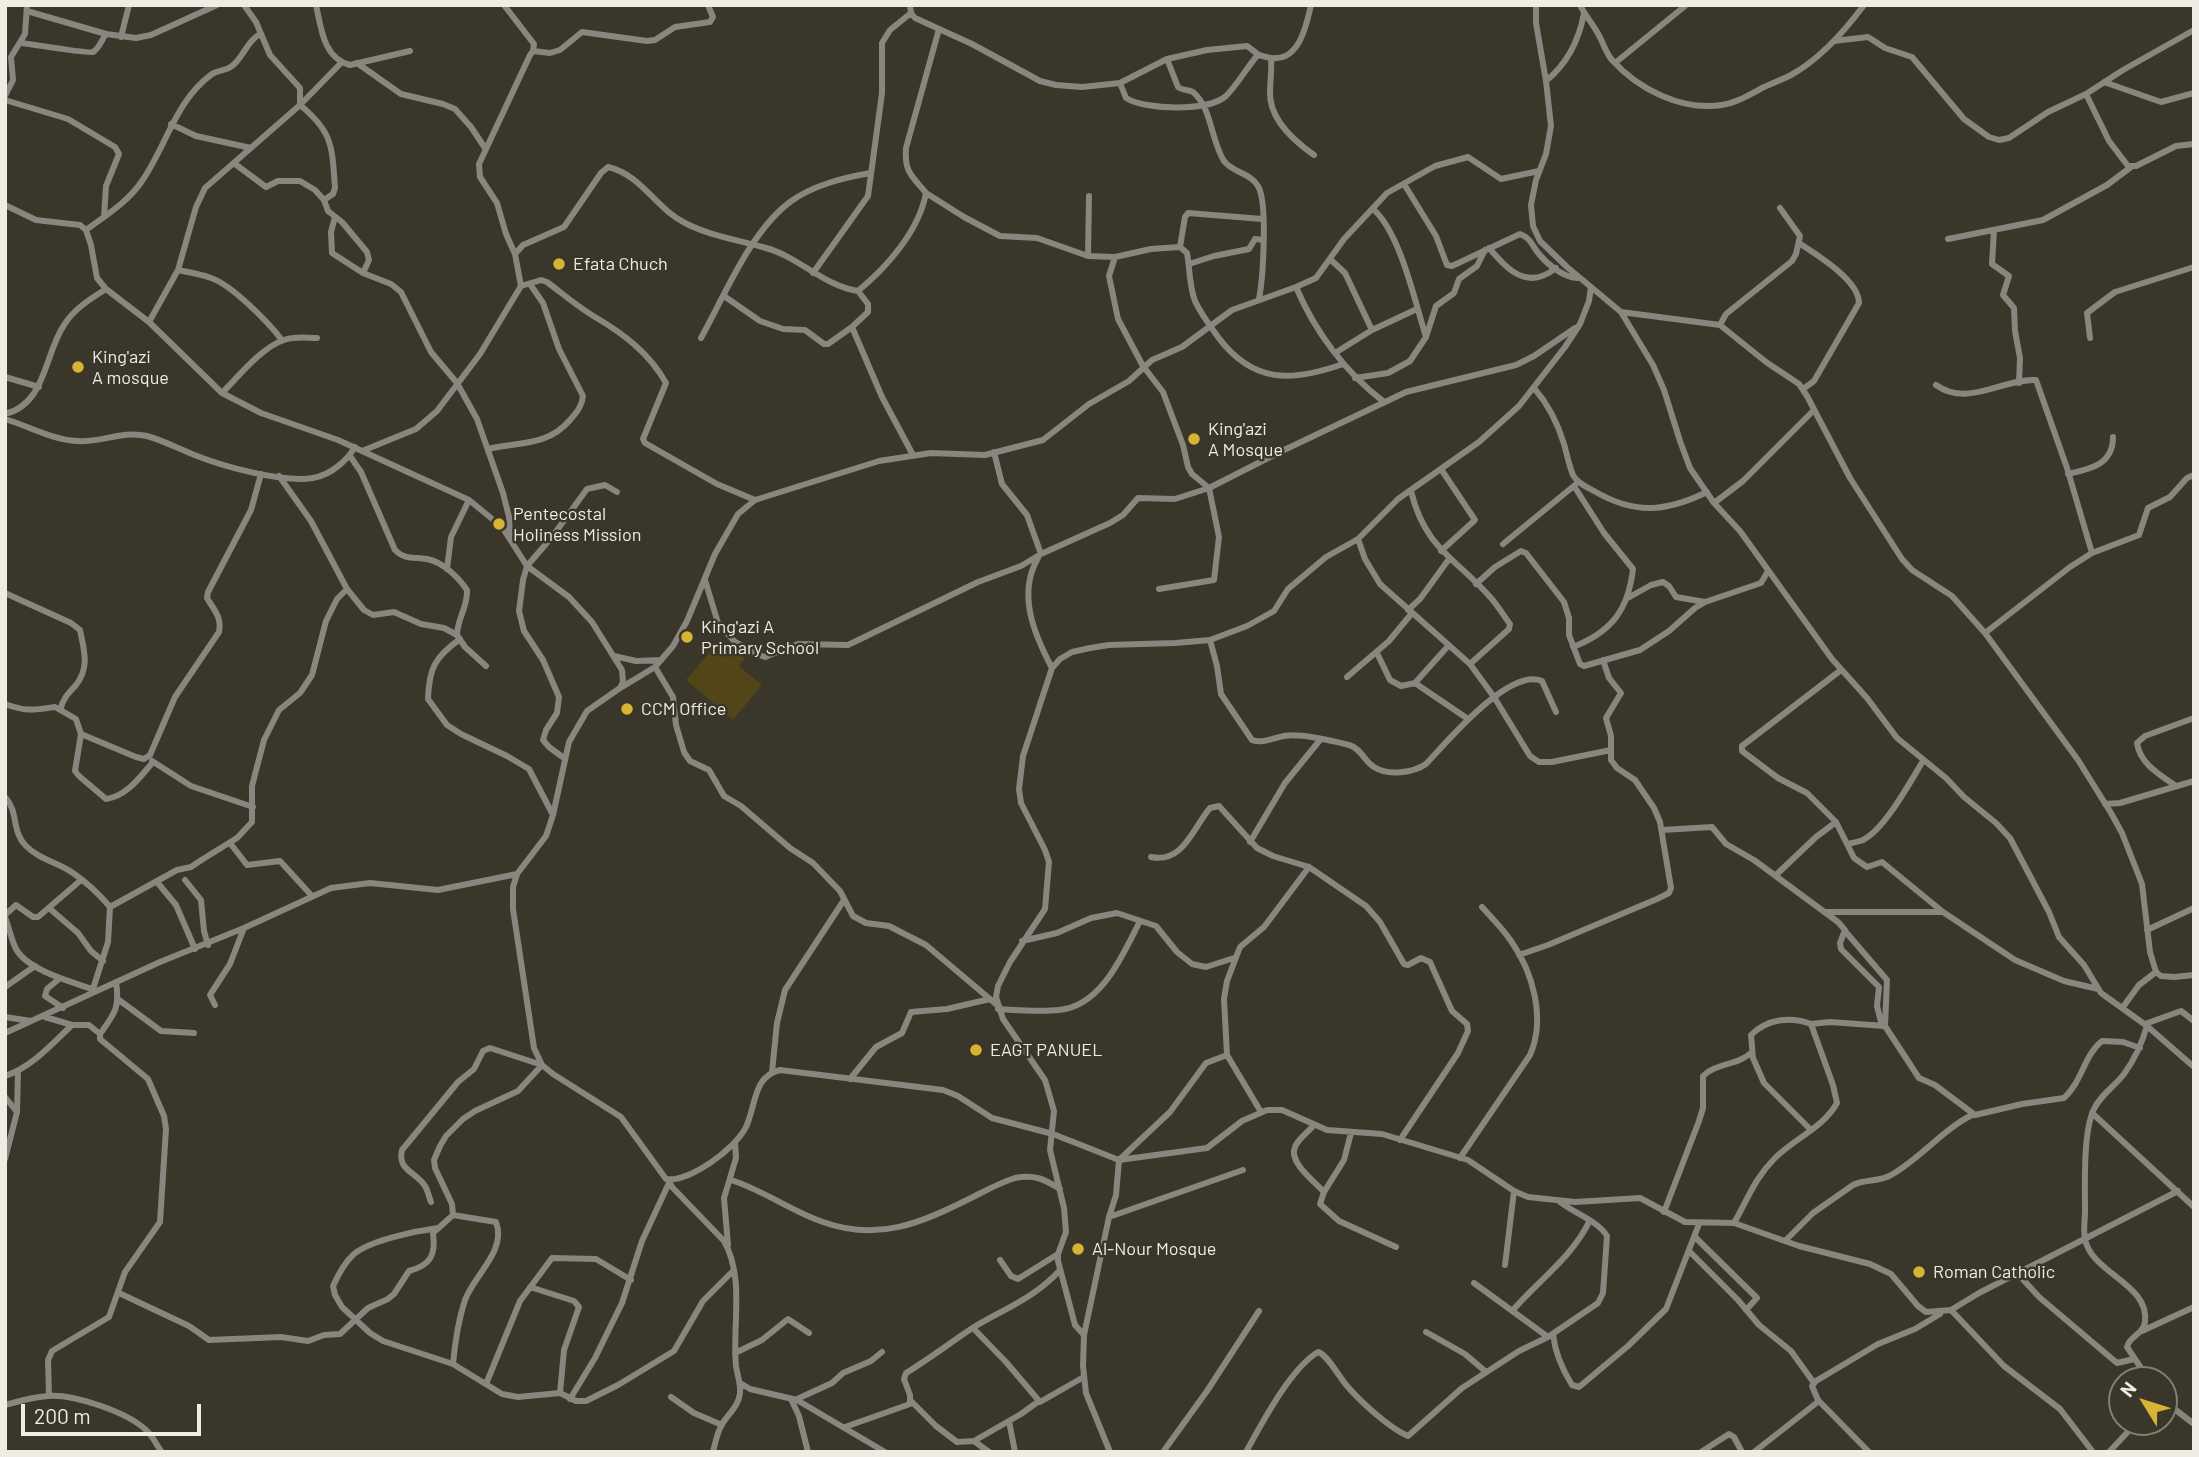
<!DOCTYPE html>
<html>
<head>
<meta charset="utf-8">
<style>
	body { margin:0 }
	#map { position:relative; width:2199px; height:1457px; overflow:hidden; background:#3a3629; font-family:Barlow,sans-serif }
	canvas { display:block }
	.frame { position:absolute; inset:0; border:7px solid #efece4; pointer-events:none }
	.north { position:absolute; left:2108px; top:1366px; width:70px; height:70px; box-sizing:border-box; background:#3a3629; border:2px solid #827f74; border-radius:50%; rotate:308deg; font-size:19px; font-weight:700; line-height:28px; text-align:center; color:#efece4 }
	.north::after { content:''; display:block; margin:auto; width:24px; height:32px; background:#d7b434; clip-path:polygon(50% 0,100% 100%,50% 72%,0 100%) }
	.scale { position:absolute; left:21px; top:1404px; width:180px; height:32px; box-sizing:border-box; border:4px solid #efece4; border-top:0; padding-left:9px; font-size:21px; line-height:24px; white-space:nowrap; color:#efece4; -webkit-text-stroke:5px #3a3629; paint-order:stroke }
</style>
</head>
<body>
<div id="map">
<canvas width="2199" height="1457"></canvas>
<div class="frame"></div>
<div class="north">N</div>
<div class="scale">200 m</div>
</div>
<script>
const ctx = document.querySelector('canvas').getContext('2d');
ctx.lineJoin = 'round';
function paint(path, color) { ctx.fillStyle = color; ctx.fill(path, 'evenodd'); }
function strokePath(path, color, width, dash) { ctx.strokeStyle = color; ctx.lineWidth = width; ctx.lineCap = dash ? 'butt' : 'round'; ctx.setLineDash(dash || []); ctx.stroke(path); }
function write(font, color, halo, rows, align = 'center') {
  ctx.font = font + ' Barlow,sans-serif'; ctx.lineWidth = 5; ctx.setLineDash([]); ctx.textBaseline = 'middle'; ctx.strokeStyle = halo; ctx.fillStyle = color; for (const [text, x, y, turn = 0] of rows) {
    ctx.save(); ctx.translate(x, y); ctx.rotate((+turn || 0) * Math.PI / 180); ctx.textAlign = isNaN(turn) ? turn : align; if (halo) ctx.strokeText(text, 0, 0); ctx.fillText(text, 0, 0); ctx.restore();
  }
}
paint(new Path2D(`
	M721,639L745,658L739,666L762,685L733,720L686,680Z`), '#524518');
strokePath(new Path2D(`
	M244,5L256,22L270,55L300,88V105C333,132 332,146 335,188L333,194L324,200
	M316,5C321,27 323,58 350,65L410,51
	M504,5L534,44L533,51
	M910,5L911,13L915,18L972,44L1040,81L1056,85L1082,87L1120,83L1167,59L1207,50L1247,46L1259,55
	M1536,5V23L1546,81L1551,126L1546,154L1536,180L1531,205L1533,226L1540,241L1567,267L1621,312L1720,325L1766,362L1799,384L1807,396L1850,478L1902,559L1912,570L1952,596L1985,633L2078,760L2111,813L2122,833L2142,884L2150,952L2156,972L2161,976L2174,977L2194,975
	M1580,5C1585,15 1592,23 1597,32C1603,41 1605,52 1612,60C1639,90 1682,111 1722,105C1736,103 1749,95 1762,88C1771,84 1781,80 1791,75C1820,59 1844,32 1864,5
	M27,11L106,34L136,38L151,35L217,5
	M121,37L129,5
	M1834,41L1868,37L1885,48L1912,57L1964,119L1989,137L1999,140L2009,138L2048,112L2086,94L2123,70L2194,30
	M21,43C31,44 89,54 93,52C99,49 102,39 106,34
	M1271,58C1272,70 1270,81 1270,92C1269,119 1294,141 1314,155
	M1167,59L1178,87C1183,91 1188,89 1193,92C1212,108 1211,141 1224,161C1233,173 1249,172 1258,186C1268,203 1263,278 1259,299
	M357,63L401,94L443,104L455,109L471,127L485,148
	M1615,63L1685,6
	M1546,81C1568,63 1579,41 1584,13
	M2104,82L2161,102L2194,93
	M1120,83L1126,98C1145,110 1208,112 1226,96C1237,85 1246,69 1256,57L1259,55C1264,56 1270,59 1276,58C1300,58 1307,23 1311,5
	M2086,94L2109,141L2128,166H2136L2176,146L2194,144
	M5,96L13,80L11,57L25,34L27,5
	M5,100L68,119L115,147L119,154L106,186L104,217
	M171,124L196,136L251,148
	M235,164L266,187L278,181H300L315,190L324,200L328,211L342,222L367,252L369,260L363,273
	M1404,184L1436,236L1447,265L1452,266L1520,234C1531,238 1532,246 1539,254C1548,265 1563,277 1577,278
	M926,193L964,217L1000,236L1037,238L1088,256L1115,257L1151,249L1180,247L1187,253C1190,269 1189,285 1195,301C1201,314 1210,326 1218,337C1253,384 1292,382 1343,364
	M5,205L36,220L80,225L86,230L91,245L97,278L106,289L149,322L222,393L261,413L338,440L469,500L502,527L527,566L569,597L592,622L622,670L623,682L620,688L587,711L569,742L553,815L546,836L517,874L513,887V909L534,1048L542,1065L553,1074L621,1117L666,1179C689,1183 736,1148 746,1127C756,1106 753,1076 780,1070L943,1090L958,1096L992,1118L1053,1134L1119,1160L1207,1148L1242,1121L1267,1110H1282L1327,1130L1382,1134L1468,1160L1514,1191L1528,1197L1575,1202L1640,1198L1685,1222L1734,1223L1799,1246L1870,1264L1891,1274L1918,1306L1926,1312L1951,1310L1979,1293L2178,1191
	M1373,209C1400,232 1415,302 1426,337
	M335,217L331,232L332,253L363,273L391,284L401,292L431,352L457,383L477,419L503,493L509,517L510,535
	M86,230C105,216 129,201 142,181C167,145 175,101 212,74C218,70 226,71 232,66C244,57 246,42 260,34
	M1994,230L1992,264L2009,276L2003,295L2014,308L2015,331L2020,358L2019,383
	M1948,239L2043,220L2107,185L2131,167
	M1799,243C1817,255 1859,280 1859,303L1814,381L1803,389
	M1180,247L1185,217L1188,213L1262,219
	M1489,248C1508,270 1527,291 1556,268
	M515,254L523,245L564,227L601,173L608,167C642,175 655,208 685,223C710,236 739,240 766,248C799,257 824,286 858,291C887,267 919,231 926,193C912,176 904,172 906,148L939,29
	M1088,256L1089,196
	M1115,257L1109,276L1118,319L1143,366L1163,392L1183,445L1188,467L1192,474L1209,488L1219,537L1214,580L1159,589
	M1330,259L1345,273L1372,330
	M1189,264L1214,256L1249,249L1255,239L1264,240
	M178,270C189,272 201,274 211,278C232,285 268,322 282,340
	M813,273L868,196L882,93V43L890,30L911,13
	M521,286L541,280L547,282C563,294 578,307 595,317C624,334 650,354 666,383L643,439L645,443L717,484L755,500
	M1296,287C1315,332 1346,373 1384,402
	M724,296L760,321L783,329L805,330L824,344H828L852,327L868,312V304L858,291
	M1621,312L1653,365L1664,390L1680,441L1690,468L1714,503L1740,531L1832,659L1867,698L1897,738L1946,778L1964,797L1996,823L2010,838L2049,912L2059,937L2084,965L2101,993L2147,1026L2194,1067
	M149,322L178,270L196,207L205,188L300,105L341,63
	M1720,325L1726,314L1792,261L1796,254L1800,236L1780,208
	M852,327L882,397L913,455
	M701,338C725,295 750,232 790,202C811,186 845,177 871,173
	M2090,338L2087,313L2115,292L2194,267
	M1335,353L1372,330L1417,309
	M5,377L39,387
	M1355,378L1388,373L1410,361L1426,337L1436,306L1454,293L1459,279L1477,266L1485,250
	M1936,385C1968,408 2004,378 2036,380L2067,468L2092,553
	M1534,388C1548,404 1558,424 1564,444C1567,454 1569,466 1573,475C1577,483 1587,487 1594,491C1635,515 1666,512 1707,492
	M222,393C238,377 262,347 284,340C295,336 306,338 317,338
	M5,414C46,404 44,355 64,325C74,309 90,299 106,289
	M5,419C28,426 53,440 77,441C101,443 122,430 147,436C162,440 177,448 192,454C221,466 282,483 313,478C330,475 346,462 355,447
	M488,449C519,442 548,446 570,420C577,412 582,406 583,396L559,349L543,303L530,284
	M362,451L416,429L437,411L480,354L521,286L515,254L506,234L497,203L480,177L479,164L530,55L533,51L550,53L560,50L582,32L647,41L655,40L675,27L710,22L713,17L708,5
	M994,452L1002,484L1027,515L1041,554
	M350,456L361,472L395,550C405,560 414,557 427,559C443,562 458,577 467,590C468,607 457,619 457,635
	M1441,469L1475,520L1441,551
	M2068,474C2090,469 2113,465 2113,437
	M279,476L311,521L347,589L364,610L373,615L394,612L421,624L444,628L457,635L465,647L486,666
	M1411,491C1425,549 1456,558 1491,598C1498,606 1504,616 1510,624L1509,629L1470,664
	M1714,503L1743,481L1813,411
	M1358,539L1365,559L1380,584L1470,664L1494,697L1530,756L1539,762H1552L1611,750
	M1503,544L1575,485
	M1038,558C1017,594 1034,634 1052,668
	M447,569L451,537L469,500
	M705,580L718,623L735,642L759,655L765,657L798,644L848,645L978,582L1021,566L1041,554L1110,523L1123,515L1138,498L1175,499L1209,488L1282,451L1406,392L1516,365L1534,356L1575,328
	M1476,584L1495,567L1521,551L1526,553L1564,602L1569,618V635L1580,664L1584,666L1640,650L1669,631L1695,608L1705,602L1761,583L1768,571
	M5,593L71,623L80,630C84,650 90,667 76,685C69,693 63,698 61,708
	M1626,599L1651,585L1663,582L1669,586L1676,597L1705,602
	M1408,610L1420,599L1449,559
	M1985,633L2070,567L2092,553L2139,535L2148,508L2170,497L2187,478L2194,475
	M460,639C435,657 429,668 428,699L447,725L461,734L507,756L529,769L553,815
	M1210,640L1217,666L1221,694L1252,740C1262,744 1273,738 1284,736C1299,733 1333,741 1349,745C1361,748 1364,761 1374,767C1388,776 1413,773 1426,764C1446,743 1509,667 1542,681L1556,712
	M1573,647C1611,632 1628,611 1633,569L1604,533L1574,486
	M1377,653L1390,680L1401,686L1415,683L1449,645
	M614,656L636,661L661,660
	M655,667L673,697L676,725L684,752L690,761L709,770L724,796L741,806L790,848L813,863L840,891L853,916L866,923L889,926L926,945L997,1005
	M1841,670L1742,746V751L1778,778L1807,793L1836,822L1854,858L1867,867L1882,862L1943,912L2015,960L2064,981L2098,989
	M1347,677L1389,641L1412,613
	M1415,683L1468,719
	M622,687L655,667L673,646L687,621L715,554L738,514L755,500L879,461L931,453L985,455L1043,440L1089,404L1129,381L1152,360L1182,347L1232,310L1296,287L1316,278L1344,239L1387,193L1435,166L1468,157L1501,179L1539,171
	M5,704C26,712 34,710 55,707L76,719L81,734L75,771L79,776L106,799C127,796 140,777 153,762
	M81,734L136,757L144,759L150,755L175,697L219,632C222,617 214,610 207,598L208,592L251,510L261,474
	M564,758L549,747L543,740L546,730L557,713L559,697L543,660L524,631L519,611L523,580L527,566L552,537L587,489L605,485L617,492
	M152,761L191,786L253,807
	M2176,786C2160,775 2140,764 2137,743L2145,736L2194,718
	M5,797C19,812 11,831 26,846C40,860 58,862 73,873C86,882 100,895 110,907L108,942L93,989
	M2105,804L2120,803L2194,781
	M1662,830L1712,827L1726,844L1754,860L1838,922L1845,930L1840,943L1841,949L1879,987L1877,1006L1882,1026
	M1250,842L1285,783L1320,740
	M230,843L247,865L280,861L311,895
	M1847,844C1852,843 1858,842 1863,840C1885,829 1910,782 1923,761
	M1151,857C1183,864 1193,828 1210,808L1219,806L1257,848L1273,856L1309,867L1366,906L1380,922L1404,964L1408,965L1421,958L1430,962L1452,1011L1467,1024L1468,1031L1458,1053L1400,1140
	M1776,875L1816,837L1836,822
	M185,880L201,900L204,931L208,945
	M157,882L176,905L195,949
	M110,907L177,870L191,867L203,859L237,838L252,822V786L264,740L279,710L300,693L312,675L326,621L337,599L347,589
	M49,908L78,933L91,951L103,961
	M1826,912H1943
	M5,915L16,905L33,917H38L81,880
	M5,917C9,927 11,939 16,949C28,971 73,982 95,990
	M2147,930L2194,908
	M1845,931L1887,980L1885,1026
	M1022,941L1057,933L1091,918L1117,913L1156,926L1177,952L1192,964L1206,967L1234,958
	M1519,955L1548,945L1657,899L1669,893L1671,888L1660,822L1654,808L1635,780L1617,768L1611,760V736L1606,718L1621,693L1609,678L1603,660
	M60,978L47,989L45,996L63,1008
	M5,987L35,966
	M119,1000L161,1031L194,1033
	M215,1005L210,995L230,964L244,928
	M2123,1007L2139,985L2156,972
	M998,1009C1018,1010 1039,1012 1059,1010C1102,1006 1123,954 1140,921
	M5,1017L31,1021
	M45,1017L72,1025H89L100,1034
	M2145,1024L2181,1011L2194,1021
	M2147,1026C2142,1043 2135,1059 2124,1074C2115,1086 2099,1096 2093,1111C2083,1135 2085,1185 2085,1212C2085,1220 2083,1230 2085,1239C2091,1273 2150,1284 2145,1322C2143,1335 2129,1336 2127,1347L2149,1380
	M5,1033L160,962L244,928L331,888L370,883L438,890L517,874
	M772,1072L777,1023L785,990L844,900
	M5,1076C32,1067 52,1044 72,1025
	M850,1079L876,1047L902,1033L911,1012L947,1009L990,999
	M5,1097L17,1112
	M1261,1112L1227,1055L1224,999L1227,981L1240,947L1264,927L1309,867
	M2092,1113L2194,1207
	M1313,1126C1308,1132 1298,1139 1295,1147C1288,1162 1315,1182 1324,1192
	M1811,1130L1764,1083L1753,1058L1751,1035C1767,1019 1790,1016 1811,1024
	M1351,1133L1344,1160L1324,1192L1320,1204L1339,1221L1396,1247
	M1460,1158L1530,1055C1546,1019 1533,972 1511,941C1503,929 1492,918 1482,907
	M5,1159L17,1112L18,1072
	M668,1180L672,1187L724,1241C745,1278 732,1326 736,1366C737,1374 741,1384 740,1393C739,1406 727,1415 721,1426C717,1434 715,1443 713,1452
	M731,1180C763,1190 791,1211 823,1222C878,1242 921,1223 971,1198C985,1191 999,1183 1015,1178C1034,1174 1044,1179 1060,1189
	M1664,1212L1699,1121L1703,1108V1076C1716,1063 1739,1065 1752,1052
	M453,1215L496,1222C507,1251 474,1275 465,1300C458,1321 455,1342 453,1364
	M1109,1217L1243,1170
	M1734,1223C1748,1199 1754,1179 1775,1158C1795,1138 1823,1128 1837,1103L1833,1085L1811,1024L1830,1022L1885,1026L1919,1078L1935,1085L1975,1115L2022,1104L2064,1098C2082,1082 2084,1055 2102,1041L2123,1042L2140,1048
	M438,1228C416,1231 371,1240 354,1254C345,1262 338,1275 333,1286L335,1295L342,1307L370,1333L383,1341L453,1364L502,1394L518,1397L560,1393L576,1401H586L618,1385L674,1351L703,1301L733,1271
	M1695,1237L1757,1298L1746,1310
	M1785,1241L1813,1213L1853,1185C1865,1179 1880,1182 1891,1175C1921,1158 1942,1130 1972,1115
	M728,1245L724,1198L736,1158L735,1142
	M1689,1251L1738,1300L1759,1325L1791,1351L1814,1383
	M1000,1260L1011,1276L1018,1279L1058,1254
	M1505,1265L1514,1191
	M2018,1274L2039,1297L2117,1363L2134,1359
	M1474,1283L1548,1337
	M530,1287L574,1301L579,1307L564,1350L560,1393
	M119,1293L189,1326L209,1340L281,1337L308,1341L324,1335L340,1334L368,1308L388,1299L394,1294L409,1271C431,1265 436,1255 433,1233L453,1215L452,1204L435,1168L434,1160L440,1146L446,1136L463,1119L475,1111L518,1091L542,1065L490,1048L483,1051L474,1069L458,1082L402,1150C397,1170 416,1172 425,1186C428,1191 429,1197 431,1202
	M1513,1310C1538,1281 1572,1257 1589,1222
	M1951,1310L2004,1366L2060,1409L2093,1452
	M973,1328L1006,1362L1040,1402L1082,1378
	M2142,1331L2194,1307
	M1426,1332L1465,1354L1486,1372
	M1553,1334C1555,1353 1562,1369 1572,1385L1579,1387L1628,1346L1666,1309L1699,1224
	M1084,1335L1075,1325L1058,1261V1254L1066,1232L1064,1208L1050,1150L1054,1111L1045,1080L1003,1019L996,997L998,986L1010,962L1045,909L1049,862L1045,850L1021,803L1019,789L1023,756L1052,668L1060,659L1072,652L1090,648L1109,645L1175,643L1210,640L1247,626L1274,611L1288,589L1326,557L1358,539L1398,499L1479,442L1519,406L1565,347L1580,324L1589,301L1591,287
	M735,1353L762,1340L788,1319L809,1333
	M740,1383L750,1389L797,1400L885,1452
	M486,1384L520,1301L552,1258L596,1259L631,1280
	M49,1396L48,1360L52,1351L109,1317L125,1272L160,1222L166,1129L164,1116L148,1079L100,1039V1034C115,1013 120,1008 116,982
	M671,1397L694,1413L722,1425
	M570,1399L595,1358L622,1303L642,1241L669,1183
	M791,1399L799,1416L808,1452
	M795,1400L832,1383L843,1373L871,1361L882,1352
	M910,1400L936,1426L957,1442L974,1441L989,1452
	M2164,1401L2194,1424
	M5,1405C19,1401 34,1397 48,1396C74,1394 127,1412 146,1430C153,1436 156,1445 162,1452
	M1009,1421L1015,1452
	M845,1427L910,1404V1395L904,1379L906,1373C929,1359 951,1342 974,1327C1004,1309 1036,1297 1060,1270
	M974,1441L1021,1414L1039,1401
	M1110,1452L1086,1393L1083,1366L1084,1335L1109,1217L1116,1195L1119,1160L1170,1112L1206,1063L1227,1055
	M1163,1452L1207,1391L1259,1311
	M1246,1452C1262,1423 1290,1369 1318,1352C1327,1354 1339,1377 1347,1386C1361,1402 1389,1428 1408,1436L1462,1388L1519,1351L1548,1337L1598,1303L1603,1293L1607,1236C1598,1221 1574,1213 1560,1202
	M1701,1452L1729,1434L1734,1437L1742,1452
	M1754,1452L1819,1401
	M1869,1452L1818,1400L1812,1386L1816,1381L1878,1344L1915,1329L1940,1314
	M2109,1452L2137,1422`), '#88867f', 6);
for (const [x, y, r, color] of [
	[559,264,7,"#d7b434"],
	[78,367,7,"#d7b434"],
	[1194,439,7,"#d7b434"],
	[499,524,7,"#d7b434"],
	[687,637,7,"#d7b434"],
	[627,709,7,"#d7b434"],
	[976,1050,7,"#d7b434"],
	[1078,1249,7,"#d7b434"],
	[1919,1272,7,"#d7b434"]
]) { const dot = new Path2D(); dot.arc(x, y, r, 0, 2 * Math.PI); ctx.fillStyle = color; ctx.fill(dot); strokePath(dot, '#3a3629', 2.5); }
write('18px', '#efece4', '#3a3629', [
	["Efata Chuch",573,264],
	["King'azi",92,357],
	["A mosque",92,378],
	["King'azi",1208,429],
	["A Mosque",1208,450],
	["Pentecostal",513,514],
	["Holiness Mission",513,535],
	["King'azi A",701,627],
	["Primary School",701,648],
	["CCM Office",641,709],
	["EAGT PANUEL",990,1050],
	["Al-Nour Mosque",1092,1249],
	["Roman Catholic",1933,1272]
], 'left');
</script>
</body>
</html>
